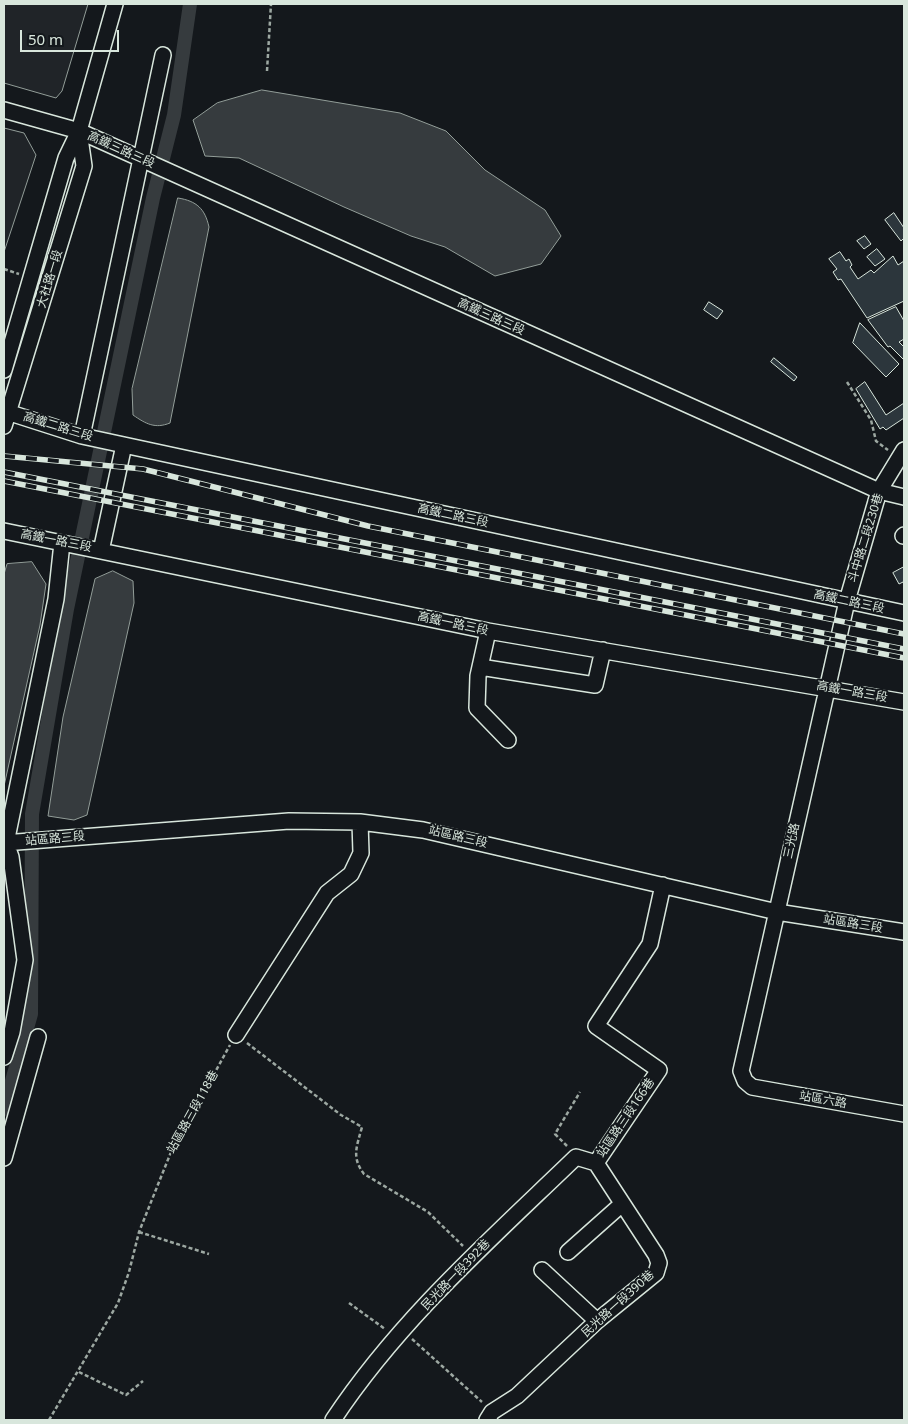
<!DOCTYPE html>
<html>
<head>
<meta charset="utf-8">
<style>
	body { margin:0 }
	#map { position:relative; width:908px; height:1424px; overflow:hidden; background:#14181c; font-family:"Noto Sans",sans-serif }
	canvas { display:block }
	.frame { position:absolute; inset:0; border:5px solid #d8e6dc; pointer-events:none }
	.scale { position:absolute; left:20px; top:30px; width:99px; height:22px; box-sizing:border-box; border:2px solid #d8e6dc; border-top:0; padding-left:6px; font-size:15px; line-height:18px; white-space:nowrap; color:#d8e6dc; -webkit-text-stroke:4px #14181c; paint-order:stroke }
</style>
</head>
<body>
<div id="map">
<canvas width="908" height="1424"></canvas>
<div class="frame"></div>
<div class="scale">50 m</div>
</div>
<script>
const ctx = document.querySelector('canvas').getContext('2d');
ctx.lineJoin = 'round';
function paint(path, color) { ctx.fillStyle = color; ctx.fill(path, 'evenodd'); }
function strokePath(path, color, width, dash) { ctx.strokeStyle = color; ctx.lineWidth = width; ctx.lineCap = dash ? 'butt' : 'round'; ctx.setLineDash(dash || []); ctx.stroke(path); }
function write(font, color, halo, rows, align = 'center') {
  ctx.font = font + ' "Noto Sans","Noto Sans TC",sans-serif'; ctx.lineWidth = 4; ctx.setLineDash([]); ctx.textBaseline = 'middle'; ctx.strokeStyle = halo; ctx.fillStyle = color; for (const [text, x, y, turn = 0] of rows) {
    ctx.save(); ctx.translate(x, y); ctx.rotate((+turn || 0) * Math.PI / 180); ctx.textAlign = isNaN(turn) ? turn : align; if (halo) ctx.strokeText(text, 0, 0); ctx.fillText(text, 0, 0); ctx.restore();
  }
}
const green = new Path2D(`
	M4,4H88L62,91L56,98L4,83Z
	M4,128L24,133L36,155L4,252Z`);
paint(green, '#202428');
strokePath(green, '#939e99', 1);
const water = new Path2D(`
	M262,90L400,113L446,131L485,170L545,210L561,236L541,264L495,276L445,247L411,236L344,207L239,158L205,156L193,120L217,103Z
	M178,198C197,201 205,209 209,227L170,423C155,429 146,424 133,415L132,389Z
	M32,562L46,584L40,625L4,786V574L7,564Z
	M113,571L133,581L134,603L87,815L74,820L48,816L63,717L95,579Z`);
paint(water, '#363b3e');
strokePath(water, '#939e99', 1);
strokePath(new Path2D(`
	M4,1109L31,1014L32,814L67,609L153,198L174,115L190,4`), '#363b3e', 14);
const building = new Path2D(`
	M894,213L904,228V238L901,241L885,220Z
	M865,236L871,244L864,249L857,241Z
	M877,249L885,259L875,266L867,257Z
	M840,252L846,261L849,259L852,265L850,267L858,279L871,270L874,273L893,256L898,265L904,261V301L867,318L841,279L838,280L833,272L837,269L829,259Z
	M709,302L723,311L717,319L704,310Z
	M896,307L904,321V339L899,342L904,347V360L890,346L888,347L868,320Z
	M860,323L899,364L886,377L853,343Z
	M774,358L797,377L794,381L771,362Z
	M865,382L886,415L904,403V418L886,430L883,427L880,429L856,389Z
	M904,567V584L903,582L899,584L893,573Z`);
paint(building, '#2c363c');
strokePath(building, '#d8e6dc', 1);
const minor = new Path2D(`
	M4,110L79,131L879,491L904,497
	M4,370L66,158L79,131L115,4
	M4,411L82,436L904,613
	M4,426L84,166L79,131
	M82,436L163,55
	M904,450L879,491L847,601L741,1071L745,1081L752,1087L904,1114
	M4,531L488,631L904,702
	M903,536L904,535
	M101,551L124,445
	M488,631L478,676L477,708L508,740
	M480,667L595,685L603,650
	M4,843L289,821L360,822L423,830L777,912L904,932
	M236,1035L327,893L351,874L361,853L360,822
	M4,1057L12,1032L25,960L11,857L6,843L56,599L62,543
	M4,1158L38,1037
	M596,1163L659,1070L596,1026L650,944L663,885
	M568,1252L622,1204
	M542,1270L597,1321
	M333,1420C399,1320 491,1239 576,1157L596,1163
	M487,1420L492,1412L517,1396L597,1321L656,1273L659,1263L656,1255L596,1163`);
strokePath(minor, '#d8e6dc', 18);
strokePath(new Path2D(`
	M267,71L271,4
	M4,269L19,274
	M847,382L871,420L876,441L888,450
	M247,1043L341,1115L362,1127C357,1146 351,1157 364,1174L428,1212L463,1246
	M567,1146L555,1134L580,1092
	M139,1232L209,1254
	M349,1303L385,1329
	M412,1339L482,1402
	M79,1372L126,1395L143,1381
	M49,1420L118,1303L129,1272L139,1232L171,1152L230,1045`), '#9da8a2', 2.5, [4, 2.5]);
strokePath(minor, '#14181c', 15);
const rail = new Path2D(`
	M4,456L143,469L368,526L904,634
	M4,472L904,649
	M4,481L904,658`);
strokePath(rail, '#d8e6dc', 5.5);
strokePath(rail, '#14181c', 4, [11]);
write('12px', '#d8e6dc', '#14181c', [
	["高鐵三路三段",121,150,24],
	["大社路一段",50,279,-73],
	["高鐵三路三段",491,317,24],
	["高鐵二路三段",58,427,17],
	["高鐵二路三段",453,516,12],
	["斗中路二段230巷",866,538,-73],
	["高鐵一路三段",56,541,11],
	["高鐵二路三段",849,602,12],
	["高鐵一路三段",453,624,12],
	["高鐵一路三段",852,692,10],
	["站區路三段",458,837,13],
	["站區路三段",55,839,-5],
	["三光路",792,841,-78],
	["站區路三段",853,924,9],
	["站區六路",823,1100,10],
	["站區路三段118巷",193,1112,-61],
	["站區路三段166巷",626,1118,-56],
	["民光路一段392巷",456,1275,-46],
	["民光路一段390巷",618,1304,-42]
]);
</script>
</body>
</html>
